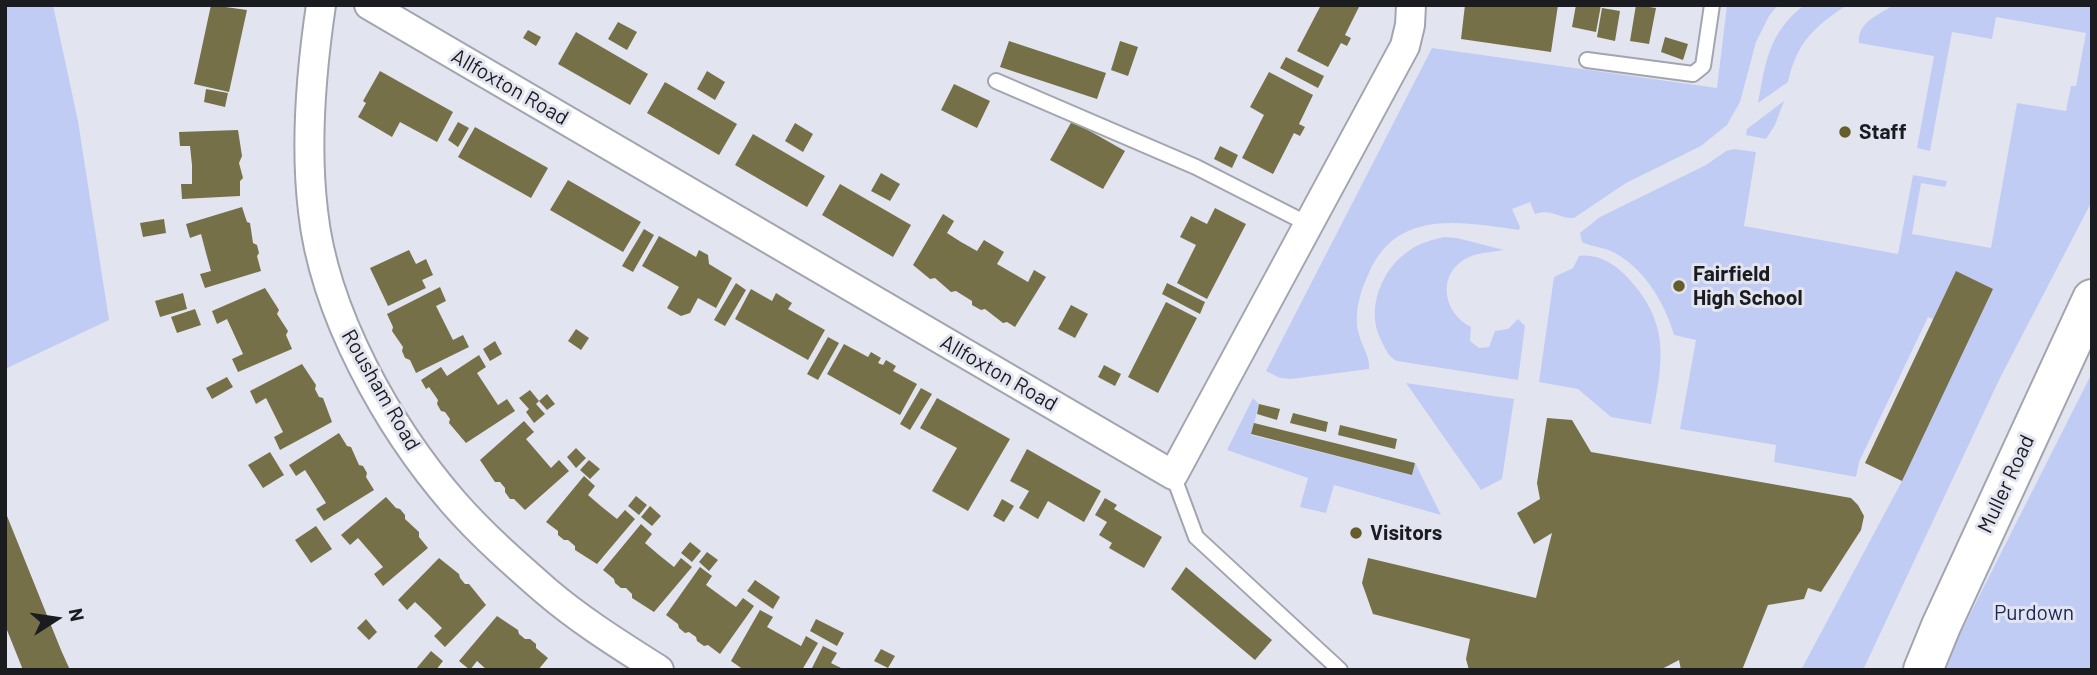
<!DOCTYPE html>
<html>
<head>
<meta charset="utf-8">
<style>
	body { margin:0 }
	#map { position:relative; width:2097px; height:675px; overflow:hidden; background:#e2e5f0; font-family:Barlow,sans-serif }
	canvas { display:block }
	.frame { position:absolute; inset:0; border:7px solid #1b1c20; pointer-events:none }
	.north { position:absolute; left:21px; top:584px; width:70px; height:70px; -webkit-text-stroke:5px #e2e5f0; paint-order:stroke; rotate:78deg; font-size:19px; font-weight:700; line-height:28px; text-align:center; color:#1b1c20 }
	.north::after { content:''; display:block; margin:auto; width:24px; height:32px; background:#1b1c20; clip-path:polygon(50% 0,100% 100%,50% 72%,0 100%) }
</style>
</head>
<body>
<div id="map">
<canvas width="2097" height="675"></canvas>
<div class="frame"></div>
<div class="north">N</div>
</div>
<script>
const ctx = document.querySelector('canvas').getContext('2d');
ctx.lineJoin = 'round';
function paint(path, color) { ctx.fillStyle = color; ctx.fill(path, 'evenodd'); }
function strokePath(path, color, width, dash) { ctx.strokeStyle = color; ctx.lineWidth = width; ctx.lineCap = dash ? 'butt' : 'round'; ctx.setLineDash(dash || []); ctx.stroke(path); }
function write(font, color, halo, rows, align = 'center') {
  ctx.font = font + ' Barlow,sans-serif'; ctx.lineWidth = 6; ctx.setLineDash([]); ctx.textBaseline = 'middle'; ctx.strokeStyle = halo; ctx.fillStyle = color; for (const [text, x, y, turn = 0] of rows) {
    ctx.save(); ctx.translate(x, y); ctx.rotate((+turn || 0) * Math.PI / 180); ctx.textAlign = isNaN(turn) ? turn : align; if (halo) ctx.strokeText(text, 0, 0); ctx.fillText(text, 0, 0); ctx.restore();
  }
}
paint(new Path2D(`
	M5,5H53L78,121L109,320L5,369Z
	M1727,5H1778L1769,16L1756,42L1740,102L1727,125L1701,146L1626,183L1574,218C1559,219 1552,208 1535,214L1530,202L1512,209L1520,227L1519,230C1460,222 1396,208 1368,275C1361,290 1356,307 1357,323C1357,339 1371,356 1369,369L1291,379L1280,378L1266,371L1432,48L1717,88Z
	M1804,5H1847C1814,27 1797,42 1788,82L1758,103C1766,61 1768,34 1804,5Z
	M1893,5H2092V201L2000,378L1863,670H1801L1902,481L1933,319L1928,317L1859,462L1856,477L1774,462L1776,445L1680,429L1696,340L1674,335C1665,303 1644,268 1613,252C1603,247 1592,247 1582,242L1580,233L1600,217L1706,165L1726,151L1734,149L1756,152L1744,226L1898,254L1913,175L1947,181L1945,187L1921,183L1912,234L1991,248L2017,103L2066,111L2071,86H2076L2086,33L1996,17L1992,39L1952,32L1930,151L1917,148L1934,56L1859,43C1857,22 1879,15 1893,5Z
	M1784,101L1775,125L1766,139L1746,135L1747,129Z
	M1445,237L1457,238L1504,250C1491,252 1476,253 1465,259C1436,276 1444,314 1471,327L1470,341L1479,348L1489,347L1495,331L1508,329L1518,319L1525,326L1518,380L1397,361C1388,357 1385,348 1381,340C1365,309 1382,268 1410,250C1420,243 1433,239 1445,237Z
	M1579,256C1598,253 1615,264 1627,277C1673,325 1662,365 1651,424L1611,417L1578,389L1539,382L1554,277L1573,268Z
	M2092,373V670H1946L1957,640Z
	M1406,383L1514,399L1502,479L1481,490Z
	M1253,398L1259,404L1251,435L1412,475L1415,463L1441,515L1334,485L1326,513L1300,507L1308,478L1227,450Z`), '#c1ccf4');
paint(new Path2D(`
	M211,5L247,10L229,92L194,84Z
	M1321,5H1360L1345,35L1351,38L1347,46L1341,43L1328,67L1297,51Z
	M1465,5H1558L1551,52L1461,39Z
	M1576,5H1601L1596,32L1572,27Z
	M1636,5L1656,8L1649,44L1630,41Z
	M1602,8L1620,11L1615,41L1597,37Z
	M618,22L637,32L627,50L608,39Z
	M528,30L541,37L536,46L523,38Z
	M576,32L648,74L630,105L558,64Z
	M1665,37L1688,44L1683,60L1661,52Z
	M1009,41L1106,73L1097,99L1000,67Z
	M1120,41L1138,47L1128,76L1111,70Z
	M1286,57L1324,76L1318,88L1280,68Z
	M380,71L453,112L437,142L400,122L392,137L358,117L366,103L363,101Z
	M707,71L725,82L715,100L697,89Z
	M1269,72L1313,95L1299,124L1305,127L1300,136L1294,133L1273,174L1242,158L1264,115L1250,107Z
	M665,82L737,124L719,155L647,113Z
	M954,84L990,101L977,128L941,110Z
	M206,89L228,93L225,107L204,102Z
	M1072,121L1125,151L1103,189L1050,160Z
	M458,122L469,128L458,147L448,140Z
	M795,123L813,134L803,152L785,141Z
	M475,127L548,168L531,198L458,157Z
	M238,130L242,156L239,163L243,178L240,181V196L182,199L181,184H192V165L190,146H180L179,132Z
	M753,134L825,176L807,207L735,165Z
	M1220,146L1238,155L1232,168L1214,159Z
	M881,173L900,184L890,201L871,191Z
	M568,180L641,222L623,252L550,210Z
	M840,184L911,225L893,257L822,215Z
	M242,207L247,222L250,223L253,243L257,245L259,253L257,256L261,271L205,288L200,274L211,271L206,253L201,234L190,238L186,224Z
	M1215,208L1246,224L1207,299L1177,283L1196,245L1180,237L1191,216L1207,224Z
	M943,214L954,221L947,233L961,242L977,251L984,240L1004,252L997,264L1028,282L1034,270L1046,277L1015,327L1007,322L1003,323L985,309L981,310L972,305V301L956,291L951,292L935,278L930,279L913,265Z
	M164,219L166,233L143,237L140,223Z
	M644,229L654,235L633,272L622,266Z
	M659,236L696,257L699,250L708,255L709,264L732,278L716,308L698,298L690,313L681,316L667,308L679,287L642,266Z
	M409,250L416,264L426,259L433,275L422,280L426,288L388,306L370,268Z
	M1956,271L1993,289L1902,481L1865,463Z
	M736,283L746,290L725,326L714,320Z
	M1167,283L1205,302L1200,314L1162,294Z
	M440,287L446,301L436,306L453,340L463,335L469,347L416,373L410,360L405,358L402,351L403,347L392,331L393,327L387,314Z
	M265,288L279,310L277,314L288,331L286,335L292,349L238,372L232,359L243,354L227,319L217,324L212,311Z
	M751,289L772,301L776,293L792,303L788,309L825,330L808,360L735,319Z
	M183,293L187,309L160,317L155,301Z
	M1166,302L1197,318L1158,393L1128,377Z
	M1071,305L1088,314L1075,338L1058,329Z
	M195,309L201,325L177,333L171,317Z
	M576,329L589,338L581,350L568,341Z
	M828,337L839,343L818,380L807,374Z
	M495,341L502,354L490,361L483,349Z
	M844,344L868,357L871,352L881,358L878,363L883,365L886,360L896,366L893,371L917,384L900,415L827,374Z
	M479,355L486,367L477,373L498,405L507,399L515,411L466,443L449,423L450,419L445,412L441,411L437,404L438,400L429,387L426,389L421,380L441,367L447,376Z
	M302,364L316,385L315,389L319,397L323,398L332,422L280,450L274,437L283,432L266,398L256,404L250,391Z
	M1104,365L1121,374L1115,386L1098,377Z
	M227,377L233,387L212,399L206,388Z
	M921,388L932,394L910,430L900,424Z
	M530,390L539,401L536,404L545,414L534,423L526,412L529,409L519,398Z
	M547,394L555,404L547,410L539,401Z
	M937,398L1010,439L968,511L932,491L957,448L920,428Z
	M1259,404L1280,409L1277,420L1257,414Z
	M1293,413L1328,422L1326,432L1290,423Z
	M1547,418L1572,420L1591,452L1851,498L1858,505L1864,516L1861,530L1821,592L1808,588L1804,599L1768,605L1742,670H1681L1679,660L1660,670H1469L1466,659L1470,639L1373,614L1362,583L1368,558L1536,598L1552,533L1534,544L1517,513L1540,499L1537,483Z
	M524,421L534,432L526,439L551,468L559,460L569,471L525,510L514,499H510L505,492V488L500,482H495L480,460Z
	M1254,423L1415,463L1412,475L1251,434Z
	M1340,425L1397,439L1395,449L1338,435Z
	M339,433L347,446L351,447L359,465L363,466L367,473L366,477L374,490L324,521L316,509L326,503L305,470L296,476L289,465Z
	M576,448L586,458L576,468L567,457Z
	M1027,449L1101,491L1084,522L1048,501L1038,519L1019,508L1029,491L1010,481Z
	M270,452L284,475L263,488L248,465Z
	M589,460L600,469L590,479L580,470Z
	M584,476L595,486L588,495L602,507L617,519L625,510L635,519L597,564L575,550V546L568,540H564L558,535V531L546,522Z
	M636,496L647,505L639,515L628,506Z
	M386,497L396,508L400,509L405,515V519L419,532V537L428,548L383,586L374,574L383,567L371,553L358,538L350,545L341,535Z
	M1105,498L1117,505L1114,509L1162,537L1144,568L1109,548L1112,543L1099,535L1107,522L1095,515Z
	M1002,499L1014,506L1004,522L993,516Z
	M650,506L661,516L652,526L641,517Z
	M5,511L61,650L70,670H23L5,625Z
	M641,524L652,534L645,543L659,555L674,567L681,558L692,567L654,612L632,598V594L626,588H621L615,583L614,579L603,570Z
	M316,526L332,549L311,563L295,540Z
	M690,542L701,551L692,562L681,553Z
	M707,552L718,560L709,571L699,562Z
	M439,558L459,574L460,578L465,584H469L486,605L445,647L434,636L442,628L429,615L415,602L407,610L398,600Z
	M700,567L712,576L706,585L736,607L743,598L754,606L720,654L708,645L704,646L697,641L696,637L689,632L685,633L679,628L678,624L666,615Z
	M1186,567L1272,640L1255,660L1171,589Z
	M755,580L780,597L773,609L747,591Z
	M760,610L773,617L767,627L801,646L806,636L818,643L802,670H744L731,661Z
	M497,616L518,630L519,634L525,639H530L536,644V648L548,658L538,670H487L477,661L470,670L459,661Z
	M366,619L377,632L369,640L357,628Z
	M816,619L844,633L837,646L810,631Z
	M823,646L837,653L831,663L845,670H811Z
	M881,649L895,656L888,668L874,661Z
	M431,651L443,661L436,670H415Z`), '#757047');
const service = new Path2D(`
	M1587,60L1693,74L1703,66L1712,5
	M996,81L1196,167L1308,224
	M1173,475L1196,537L1340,670`);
const minor = new Path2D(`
	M321,5C311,72 305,144 313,211C324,313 388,427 454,503C482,535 514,563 546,591C581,621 620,645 659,670
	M369,5L1173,475L1405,46L1410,25L1411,5`);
const secondary = new Path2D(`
	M1923,670L1941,626L2092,299`);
strokePath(service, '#a2a5af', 18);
strokePath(minor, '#a2a5af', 32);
strokePath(secondary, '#a2a5af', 42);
strokePath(service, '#fff', 14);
strokePath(minor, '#fff', 28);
strokePath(secondary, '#fff', 38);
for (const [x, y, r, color] of [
	[1845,132,7,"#655e2b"],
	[1679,286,7,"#655e2b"],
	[1356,533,7,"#655e2b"]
]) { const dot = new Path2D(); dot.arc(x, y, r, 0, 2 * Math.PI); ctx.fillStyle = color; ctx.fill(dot); strokePath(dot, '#e2e5f0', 2.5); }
write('21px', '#1b1c20', '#e2e5f0', [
	["Allfoxton Road",510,87,30],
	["Allfoxton Road",999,373,30],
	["Rousham Road",381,390,60],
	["Muller Road",2006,484,-65]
]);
write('bold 21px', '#1b1c20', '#e2e5f0', [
	["Staff",1859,132],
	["Fairfield",1693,274],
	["High School",1693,298],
	["Visitors",1370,533]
], 'left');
write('21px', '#202759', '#e2e5f0', [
	["Purdown",2034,613]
]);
</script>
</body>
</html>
